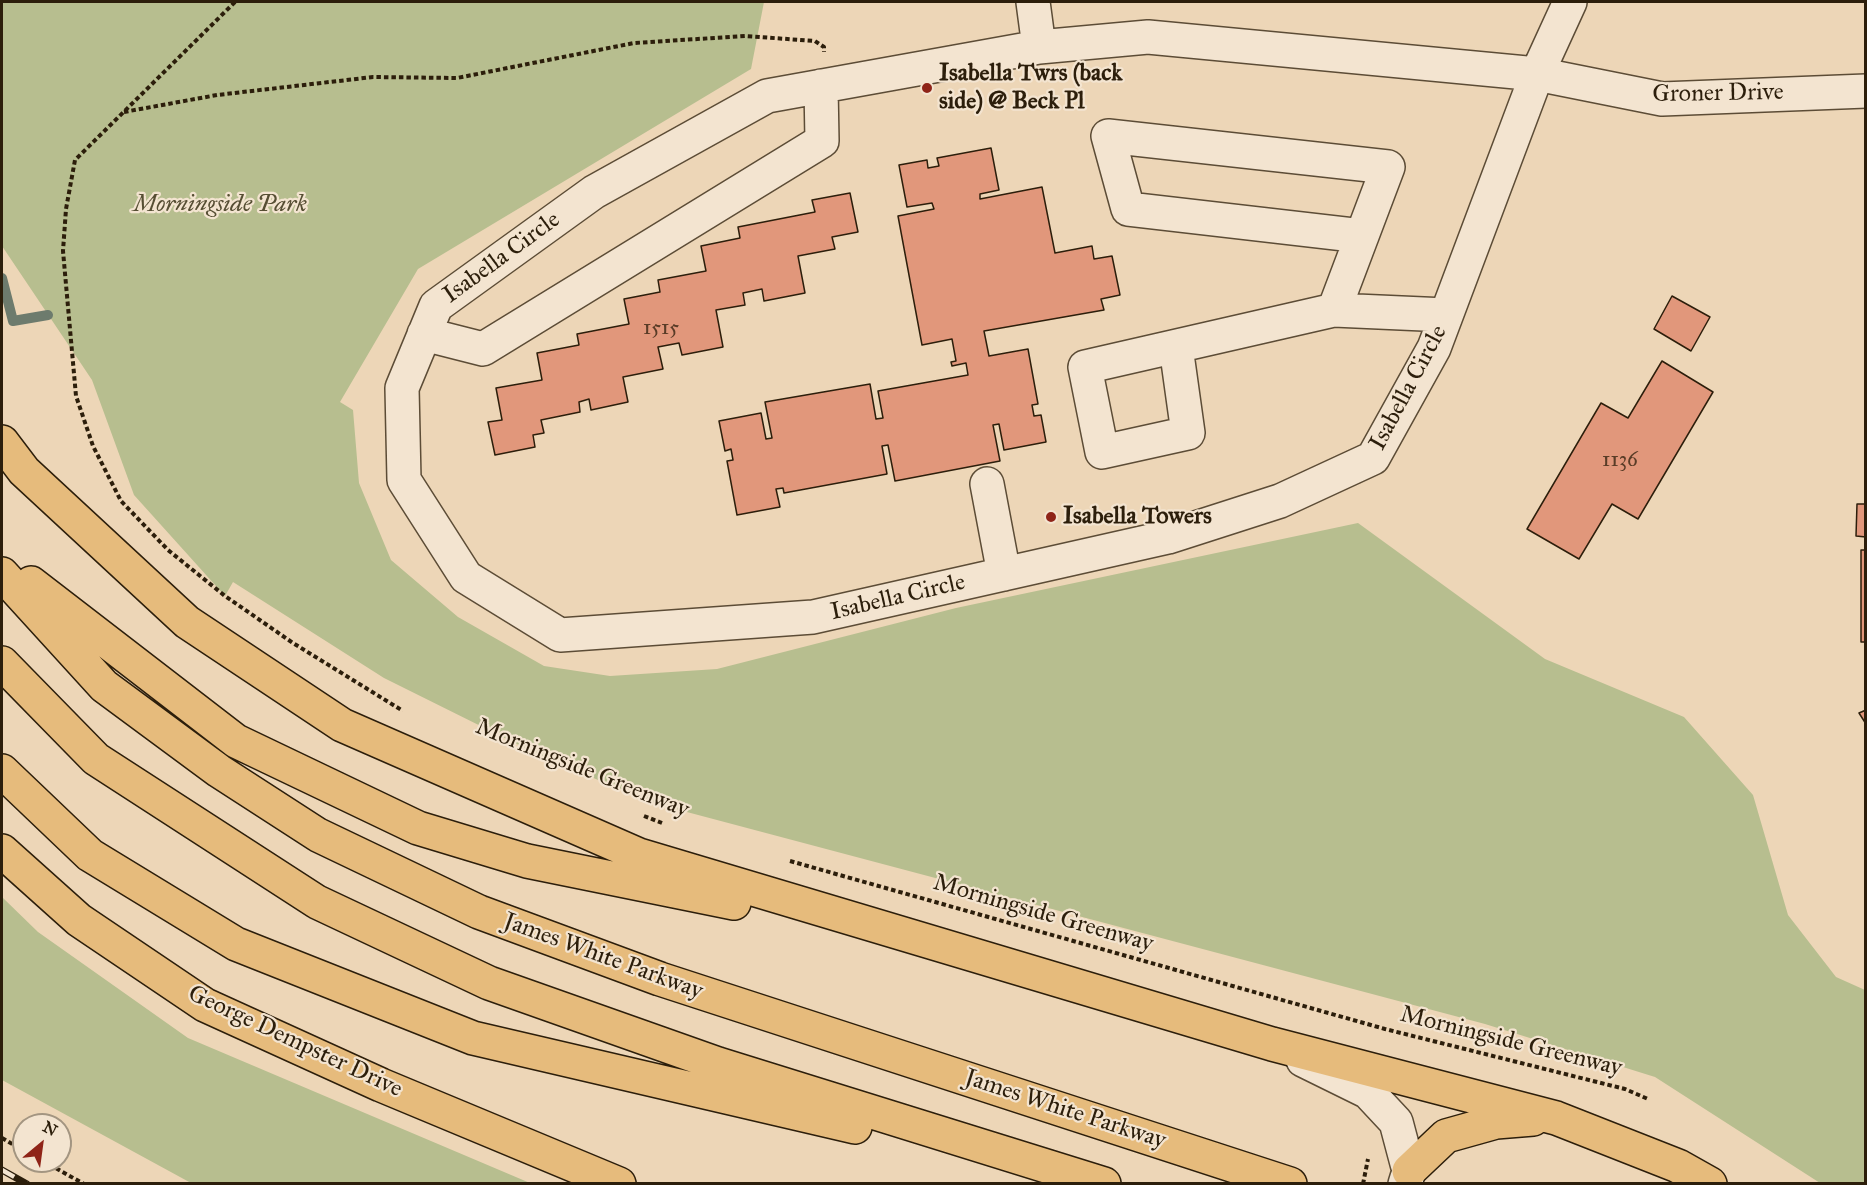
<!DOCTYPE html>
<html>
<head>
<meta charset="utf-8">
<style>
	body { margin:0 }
	#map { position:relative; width:1867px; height:1185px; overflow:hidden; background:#edd6b7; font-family:"IM FELL Great Primer",serif }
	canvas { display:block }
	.frame { position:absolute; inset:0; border:3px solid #2c1e0b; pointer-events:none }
	.north { position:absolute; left:12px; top:1113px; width:60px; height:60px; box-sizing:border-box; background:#f3e4d0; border:2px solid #a39581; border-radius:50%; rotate:29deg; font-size:16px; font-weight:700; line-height:24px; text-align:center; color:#2c1e0b }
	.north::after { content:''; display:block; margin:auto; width:21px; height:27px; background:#8f2418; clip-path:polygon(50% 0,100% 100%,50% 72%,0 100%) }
</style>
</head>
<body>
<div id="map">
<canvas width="1867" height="1185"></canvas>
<div class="frame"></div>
<div class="north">N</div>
</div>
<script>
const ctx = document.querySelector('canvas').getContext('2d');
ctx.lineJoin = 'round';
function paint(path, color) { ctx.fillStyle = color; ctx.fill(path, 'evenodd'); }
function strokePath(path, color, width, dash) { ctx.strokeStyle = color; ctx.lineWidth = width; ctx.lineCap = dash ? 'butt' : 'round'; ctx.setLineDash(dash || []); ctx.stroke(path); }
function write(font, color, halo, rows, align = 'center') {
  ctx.font = font + ' "IM FELL Great Primer",serif'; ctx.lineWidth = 4.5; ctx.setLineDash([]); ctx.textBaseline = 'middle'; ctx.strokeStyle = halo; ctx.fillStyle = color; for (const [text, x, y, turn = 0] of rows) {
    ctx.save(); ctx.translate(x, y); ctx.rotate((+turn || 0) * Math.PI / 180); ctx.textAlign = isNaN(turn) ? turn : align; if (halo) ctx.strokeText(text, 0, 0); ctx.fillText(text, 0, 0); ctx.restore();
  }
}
paint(new Path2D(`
	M2,2H764L751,69L418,269L340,402L353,410L359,483L391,560L458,617L544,666L610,676L717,669L956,608L1358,523L1545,659L1684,717L1753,795L1788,915L1836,977L1865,990V1183H1820L1655,1077L1485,1024L653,803L541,756L384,678L233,582L225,596L134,495L92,380L2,246Z
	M2,897L38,932L188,1038L530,1183H191L2,1080Z`), '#b7be8f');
strokePath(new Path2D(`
	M2,278L13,321L48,315`), '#6d7b6d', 10);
const building = new Path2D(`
	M991,148L999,190L980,194V199L1042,187L1055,253L1092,246L1094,259L1112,256L1120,295L1101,299L1104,310L984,331L989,356L1028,349L1038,404L1032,405L1034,416L1041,415L1046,442L1004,450L999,424L993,425L1000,461L895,481L888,445L882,446L887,474L784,493L783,488L776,489L780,507L737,515L727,461L733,460L731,449L725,451L719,421L761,413L766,439L772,438L765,402L870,384L876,419L883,418L878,391L968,375L966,363L952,366L951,362L956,361L952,339L922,345L898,216L934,209L932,203L907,207L899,165L927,160L928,168L939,166L937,158Z
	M850,193L858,232L832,237L835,249L798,256L805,293L764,301L762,289L743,293L745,305L716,310L723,347L682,355L679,343L658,347L663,369L623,377L628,402L591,410L589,399L579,402L580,412L541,420L544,433L533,435L535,447L495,455L488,422L502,420L496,388L542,380L537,353L579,345L577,334L629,324L624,299L660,292L658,280L706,271L701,246L740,238L738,227L815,212L812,200Z
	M1672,296L1710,317L1691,351L1654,329Z
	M1662,361L1713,392L1638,519L1612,504L1579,559L1527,529L1601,403L1628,418Z
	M1857,504H1866V537L1856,536Z
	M1861,550H1866V642H1861Z
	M1866,710V724L1859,713Z`);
paint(building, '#e1977b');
strokePath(building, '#2c1e0b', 1.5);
const minor = new Path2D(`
	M1033,2L1039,47
	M1570,2L1537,74L1434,348L1373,458L1280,501L1168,537L813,617L560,635L466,577L404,480L402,388L436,306L594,192L767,96L1039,47L1148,37L1537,74L1662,99L1866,91
	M1334,310L1388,167L1108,136L1128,209L1362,236
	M424,334L483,349L822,141L821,86
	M1176,347L1188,433L1102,452L1085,367L1334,310L1446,315
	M987,484L1004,574
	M1303,1060L1368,1092L1396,1122L1409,1171L1405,1184`);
const major = new Path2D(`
	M2,851L79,920L205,1005L381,1085L619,1184`);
const highway = new Path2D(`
	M2,442L24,471L187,622L342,725L639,855L1272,1044L1556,1118L1678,1166L1710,1184
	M2,574L104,686L219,771L318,835L479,912L660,979L1290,1184
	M31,583L236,741L418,828L527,861L734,903
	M2,663L96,759L317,902L489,983L718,1064L1104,1184
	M2,771L90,855L236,944L473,1038L855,1127
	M1409,1171L1446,1136L1496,1122L1533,1119`);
strokePath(minor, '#5c4c36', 36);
strokePath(major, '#2c1e0b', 36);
strokePath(highway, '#2c1e0b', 36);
strokePath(new Path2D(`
	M235,2L75,160L66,209L63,251L76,396L93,446L121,501L168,550L225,596L293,643L403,711
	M124,112L217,95L373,77L457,78L634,43L745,36L815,41L824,47V52
	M644,816L662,823
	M790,861L1385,1029L1625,1089L1648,1099
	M2,1138L24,1151
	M43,1161L84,1184
	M1363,1184L1368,1159`), '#2c1e0b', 4, [4.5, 3]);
strokePath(minor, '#f3e4d0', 33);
strokePath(major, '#e6bb7c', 33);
strokePath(highway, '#e6bb7c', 33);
const rail = new Path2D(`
	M2,1170L27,1184`);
strokePath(rail, '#2c1e0b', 7);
strokePath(rail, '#f3e4d0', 4.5, [14]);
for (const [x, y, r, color] of [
	[927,88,6,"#8f2418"],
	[1051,517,6,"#8f2418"]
]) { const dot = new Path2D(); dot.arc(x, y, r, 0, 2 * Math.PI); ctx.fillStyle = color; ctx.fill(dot); strokePath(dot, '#f3e4d0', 2); }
write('21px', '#593c27', null, [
	["1515",661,329],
	["1136",1620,461]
]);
write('bold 24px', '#2c1e0b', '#f3e4d0', [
	["Isabella Twrs (back",939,74],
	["side) @ Beck Pl",939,102],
	["Isabella Towers",1063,517]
], 'left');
write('24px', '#2c1e0b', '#f3e4d0', [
	["Groner Drive",1718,94,-1],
	["Isabella Circle",502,258,-36],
	["Isabella Circle",1409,388,-62],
	["Isabella Circle",898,598,-13],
	["Morningside Greenway",582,769,22],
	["Morningside Greenway",1043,914,16],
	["James White Parkway",603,957,20],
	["George Dempster Drive",295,1042,25],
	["Morningside Greenway",1511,1042,14],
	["James White Parkway",1065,1110,18]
]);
write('italic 24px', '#564e33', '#f3e4d0', [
	["Morningside Park",220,205]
]);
</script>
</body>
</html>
